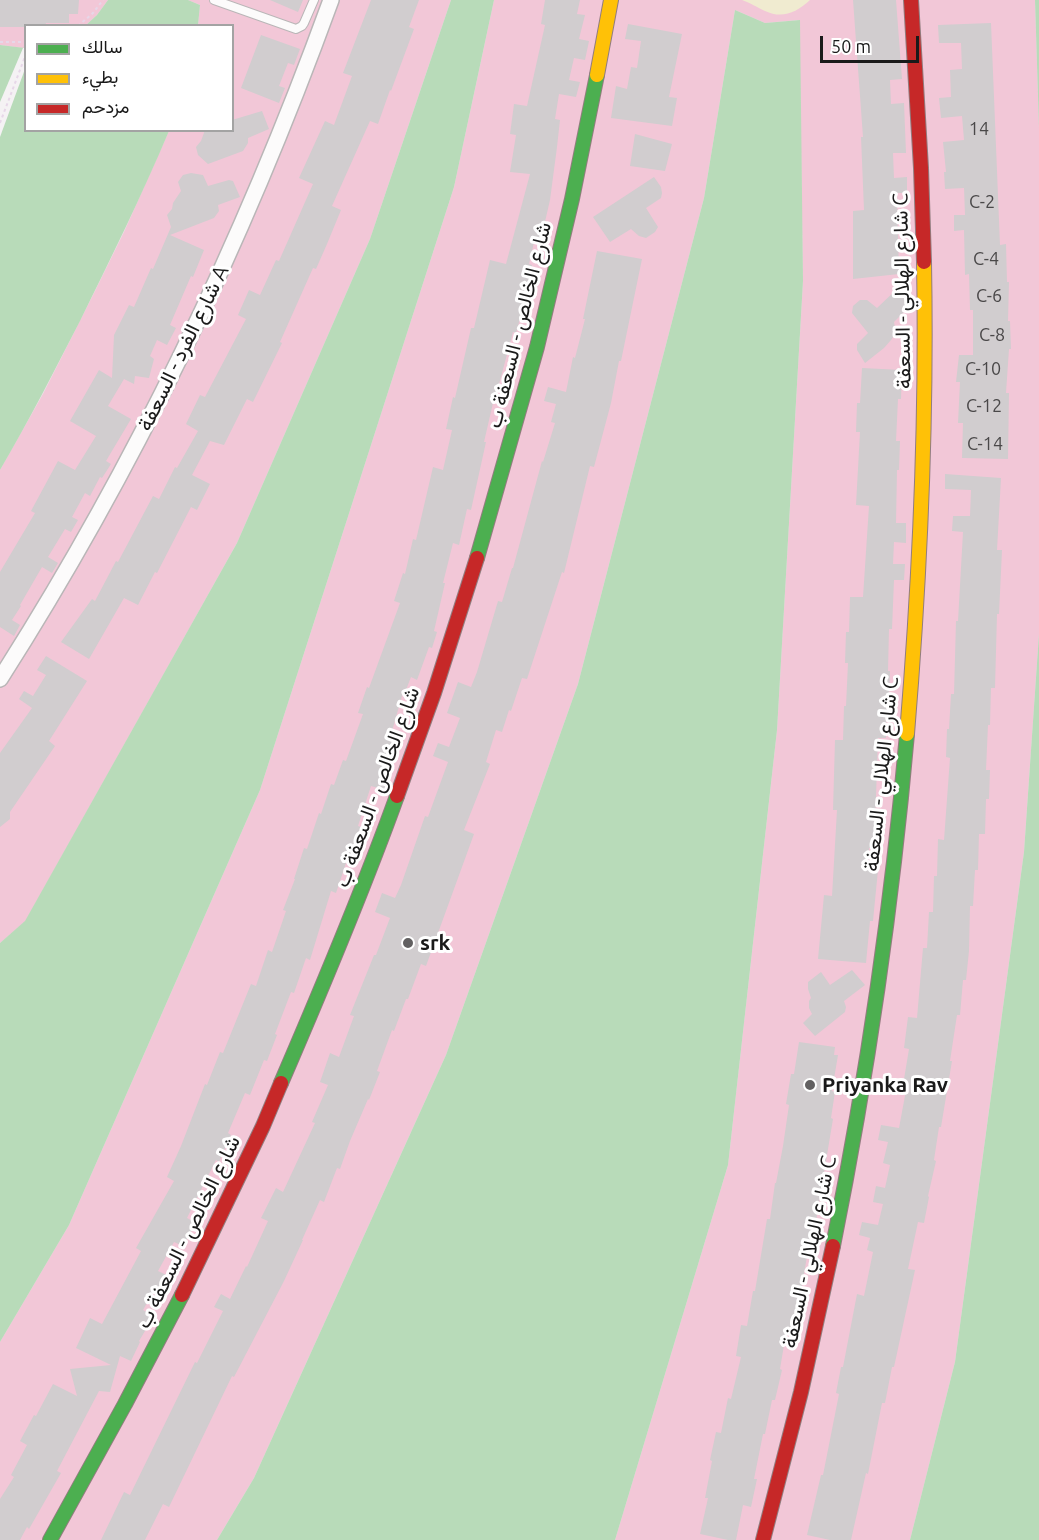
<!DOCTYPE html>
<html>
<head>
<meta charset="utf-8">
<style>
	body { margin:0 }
	#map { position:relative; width:1039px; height:1540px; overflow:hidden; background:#e9e3e6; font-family:Ubuntu,Vazirmatn,sans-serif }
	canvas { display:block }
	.legend { position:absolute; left:24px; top:24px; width:210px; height:108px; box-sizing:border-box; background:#fff; border:2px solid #a3a3a3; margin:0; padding:8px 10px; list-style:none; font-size:18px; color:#1a1a1a }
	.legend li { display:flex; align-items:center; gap:12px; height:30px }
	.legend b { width:30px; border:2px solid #a3a3a3 }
	.scale { position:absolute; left:820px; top:36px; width:99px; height:27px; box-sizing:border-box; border:3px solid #1a1a1a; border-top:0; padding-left:8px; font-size:18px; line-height:21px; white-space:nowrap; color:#1a1a1a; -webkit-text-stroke:4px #fff; paint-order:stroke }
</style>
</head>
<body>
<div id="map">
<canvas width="1039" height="1540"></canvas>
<ul class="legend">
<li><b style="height:8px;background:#4caf50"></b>سالك</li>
<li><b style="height:8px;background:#ffc107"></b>بطيء</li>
<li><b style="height:8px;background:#c62828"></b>مزدحم</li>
</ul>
<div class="scale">50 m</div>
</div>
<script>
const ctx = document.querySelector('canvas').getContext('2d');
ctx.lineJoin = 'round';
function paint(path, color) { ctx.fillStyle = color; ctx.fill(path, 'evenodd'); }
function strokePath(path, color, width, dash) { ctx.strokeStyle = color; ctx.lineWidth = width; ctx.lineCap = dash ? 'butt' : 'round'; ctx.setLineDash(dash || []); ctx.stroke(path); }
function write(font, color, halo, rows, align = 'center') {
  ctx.font = font + ' Ubuntu,Vazirmatn,sans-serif'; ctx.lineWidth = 6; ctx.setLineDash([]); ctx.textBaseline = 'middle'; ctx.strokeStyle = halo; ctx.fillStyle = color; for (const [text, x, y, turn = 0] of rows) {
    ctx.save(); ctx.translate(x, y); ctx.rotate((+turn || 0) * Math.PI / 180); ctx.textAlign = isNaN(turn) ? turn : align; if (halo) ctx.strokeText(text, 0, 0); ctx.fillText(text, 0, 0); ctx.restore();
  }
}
paint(new Path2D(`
	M0,0H108L97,15L86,25L26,26L25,48H23L0,45Z
	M188,0H451L370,239L237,543L25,922L0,943V470L43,394L95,291L124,232L169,131L232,130V26L198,25L200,5Z
	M494,0H1035L1039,128V634L1024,852L955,1362L910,1540H615L728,1165L777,730L803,281L799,20L765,23L735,10L704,198L578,684L446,1055L254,1478L217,1540H0V1342L69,1225L260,790L454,187Z`), '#f2c7d7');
paint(new Path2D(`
	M742,0H810C796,13 782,19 765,11C756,7 751,3 742,0Z`), '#f0ebd0');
paint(new Path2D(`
	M108,0H188L200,5L198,25H86L97,15Z
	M451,0H494L454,187L260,790L69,1225L0,1342V943L25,921L237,543L370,239Z
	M1035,0H1039V128Z
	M735,10L765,23L800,20L803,281L777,730L728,1165L615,1540H217L254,1478L446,1055L578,684L704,198Z
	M0,45L25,48L26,130L169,131C142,195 111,258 80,321C54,371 29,421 0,470Z
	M1039,634V1540H910L955,1362L1024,852Z`), '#b8dbb9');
paint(new Path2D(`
	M23,48H25V69L0,137V102Z`), '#f5f2f4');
paint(new Path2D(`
	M0,0H79L78,14H69V23H46L45,26H26V27H0Z
	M270,0H303L298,12Z
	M371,0H419L409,27L414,29L391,91L390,90L378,124L370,121L332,206L341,210L327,244L316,269L313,268L280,342L282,343L253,402L247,399L224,445L210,441L192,475L210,484L197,510L191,507L157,573L155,572L138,605L124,598L89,659L61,642L92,599L95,601L116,561L118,562L153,496L159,499L175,467L177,468L198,431L186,424L200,395L205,397L246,319L238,315L249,290L260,295L276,260L279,261L313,184L299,178L325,121L334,125L352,76L343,73Z
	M545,0H580L577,14L585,15L579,39L589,41L585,60L574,58L569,80L580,82L576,97L559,94L555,119L560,120L557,147L550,200L541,239L535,238L529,264L532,265L526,297L516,333L513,332L494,403H493L484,442H486L471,510L467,509L459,545L453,543L443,583H445L434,631L437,632L432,648L429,647L417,680L411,677L406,690L404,689L392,731L396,733L381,774L390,777L386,788L385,790L371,786L358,826L361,827L350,857H348L336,893L331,891L310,960L306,958L294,993L291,992L275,1034L277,1035L267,1061L264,1060L250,1095L245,1093L228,1133L231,1135L219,1162L216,1160L187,1218L196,1223L183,1246L174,1242L158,1271L175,1279L166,1295L155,1289L143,1310L154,1316L139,1341L140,1342L131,1361L120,1356L110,1392L99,1391L57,1471L61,1473L29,1529L27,1527L20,1540H0V1499L14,1477L11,1475L27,1445L20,1441L34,1415L36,1416L53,1384L77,1396L70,1369L111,1365L76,1348L90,1318L102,1324L141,1251L136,1248L174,1181L167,1177L181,1146L205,1084L207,1085L220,1052L223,1053L251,984L256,986L268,950L272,952L286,911L283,910L295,879H294L304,848L307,849L319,813L321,814L331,784L334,785L343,760L346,761L363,714L358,713L367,687L369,688L400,603L394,601L403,573L405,574L413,539L416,540L433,467L443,470L452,430L446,429L453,397L455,398L471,328H474L490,260L506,264L530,174L510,172L516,135L510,134L514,104L527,106L545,25L541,24Z
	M853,0H896L902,79L890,80L891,104L904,103L906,153H893L894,178L907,177V193H897L899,274L853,279V211L864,210L861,137H863Z
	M991,23L1000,245L1006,244L1007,282H1009L1008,321H1010L1011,349H1009L1006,393H1009L1008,459L962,458L963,423H958L960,382H956L959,355H973V310H970L969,274L965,275L964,230L954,231V215H965L964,188L945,189L944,172H946L943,142L964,140L962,116L941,118L939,98L951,97L950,70L962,69L961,43H939L938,25Z
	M628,24L682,34L669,97L677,98L672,126L611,118L616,86L627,89L631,67L637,68L641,41L625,39Z
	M261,35L300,49L294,65L288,63L279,86L285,88L279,103L241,88Z
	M262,111L269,129L248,138V143L243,151L208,164L198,155L196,147L201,141L205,130H232V120Z
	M635,134L672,144L665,171L630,166Z
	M191,173L203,175L208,186L229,180L233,181L240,197L218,205L219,211L214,218L170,235L204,250L193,277L191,276L170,325L176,328L167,345L157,340L150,356L154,359L149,378L135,376L134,384L124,379L108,406L131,419L106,461L111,464L102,478L100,477L90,496L85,493L72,517L78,520L71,532L65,529L48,557L58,563L52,573L42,567L20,605L21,606L12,620L20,625L14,636L0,627V572L35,513L31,511L58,461L75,470L96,436L70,421L99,370L112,378L114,335L129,305L134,307L151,268L153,269L171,227L167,215L172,209L173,203L181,191L178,182L183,175Z
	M654,177L661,187L662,193L661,198L646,208L658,227L655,232L646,238L639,236L631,229L610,242L593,217Z
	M597,251L642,259L621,361H619L611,403L594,467L590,466L564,573L562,572L527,679L522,678L511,711L509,710L502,732L496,730L486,762L490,764L464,830L474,834L426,966L421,964L408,999H406L394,1031L392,1030L377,1071L380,1072L369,1100L368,1099L350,1141L340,1169L337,1168L324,1202L320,1200L302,1240H303L284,1281L234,1377L232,1376L169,1507L163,1504L145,1540H101L124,1492L130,1495L195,1362L197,1363L223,1311L214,1307L221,1294L230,1299L246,1266L247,1267L268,1221L261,1218L276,1188L283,1192L315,1123L312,1122L328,1085L320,1082L330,1053L339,1057L354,1016L350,1015L374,955H376L390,918L375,912L382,893L395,898L401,885L425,816L428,817L448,762L433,756L438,743L449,747L460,718L447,713L458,682L471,687L477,672L498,601L502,602L512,568H513L542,461L543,462L555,423L551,422L556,404L544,401L548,387L566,392L573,357L575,358L585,319H583Z
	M896,290L911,305L894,322L896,333L891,340L884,348L865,363L857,350V344L868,333L852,313L853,306L860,300H867L877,308Z
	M862,368L902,370L901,399H898L896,441H900L899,470H897L896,523H906V543L894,542L893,564H905L904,580H894L892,629H889L888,671H890L889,702H887L886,738H878L875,826H883L882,849L869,848L868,869L878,870L873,921H870L866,963L818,959L824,895L832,896L837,810H833L835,740H843L844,706H846L848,663H845L846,632H849L850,597H863L869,506L856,505L860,432H856L857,403H860Z
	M945,474L1001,478L997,550H1002L999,614H997L995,688H991L990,725H988L986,770H990L989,799H986L985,834H979L978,870H975L973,906H970L969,951L966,980H963L960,1015H957L950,1061H952L941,1127H939L934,1160L936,1161L928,1196L929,1197L924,1223L918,1222L908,1269L915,1270L894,1367H892L885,1403H882L868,1474L866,1473L851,1540H830L807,1535L821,1475H823L839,1394L836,1393L841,1367H843L857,1294L864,1296L873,1252L867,1250L870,1238L859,1235L862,1222L878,1225L883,1204L873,1202L876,1186L885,1188L890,1165L883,1163L888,1142L878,1140L881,1125L899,1128L907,1085H903L909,1049L904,1048L908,1017L917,1018L923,948H927L929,912H933L934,876H937L938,839L944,840L950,758L946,757L947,729H949L951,694H954L956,621H958L963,532L952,531L953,516H970L971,490L945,489Z
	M46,656L87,681L49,741L55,746L10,812V819L0,827V753L32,708L19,699L24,691L33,696L46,675L37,670Z
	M852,970L865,985L844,1001L846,1007L845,1012L815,1036L803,1023L812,1014L809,1008V1001L811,998L808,989V982L821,972L830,985Z
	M799,1042L835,1047L834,1055H838L832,1091L835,1092L831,1118L833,1119L816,1221L813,1220L801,1292H799L793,1328L787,1327L780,1369L782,1370L775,1400H772L765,1434H763L754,1479H757L751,1507L743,1505L736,1540H728L700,1534L708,1498H705L712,1461L710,1460L716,1432L721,1433L728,1398L731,1399L741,1357L736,1356L741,1325L747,1326L753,1291H755L767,1219H770L775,1183H776L783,1146L789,1105L786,1104L791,1074H794Z`), '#d1cdcf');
const lane = new Path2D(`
	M214,0L296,29L302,26L304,23L314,0`);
const street = new Path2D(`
	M0,679C136,466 245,237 331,0`);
const fast = new Path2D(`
	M477,558L537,347L572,199L597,75
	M281,1083C322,988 362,893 397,796
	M833,1246C867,1077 892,906 907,734
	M50,1540L125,1404L182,1295`);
const slow = new Path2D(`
	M597,75L611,0
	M907,734C920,577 927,420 924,262`);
const jam = new Path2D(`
	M911,0L921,168L924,262
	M397,796L434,693L477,558
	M182,1295L263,1126L281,1083
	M763,1540L801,1392L833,1246`);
strokePath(lane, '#b9b6b7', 10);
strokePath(street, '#b9b6b7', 18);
strokePath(fast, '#927d7f', 16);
strokePath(slow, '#927d7f', 16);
strokePath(jam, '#927d7f', 16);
strokePath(new Path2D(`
	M78,26L93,13L103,0
	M0,42H26
	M0,123L26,54`), '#e7d7e8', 2, [3, 3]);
strokePath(lane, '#fcfbfb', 8);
strokePath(street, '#fcfbfb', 15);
strokePath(fast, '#4caf50', 14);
strokePath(slow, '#ffc107', 14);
strokePath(jam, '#c62828', 14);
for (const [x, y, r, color] of [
	[408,943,6,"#626061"],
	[810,1085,6,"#626061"]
]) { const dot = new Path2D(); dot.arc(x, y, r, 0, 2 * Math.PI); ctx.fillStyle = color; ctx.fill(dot); strokePath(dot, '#fff', 2); }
write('18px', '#4a4849', null, [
	["14",979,129],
	["C-2",982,202],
	["C-4",986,259],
	["C-6",989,296],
	["C-8",992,335],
	["C-10",983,369],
	["C-12",984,406],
	["C-14",985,444]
]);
write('21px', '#1a1a1a', '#fff', [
	["شارع الهلالي - السعفة C",902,291,-91],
	["شارع الخالص - السعفة ب",519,325,-76],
	["شارع الفرد - السعفة A",183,348,-64],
	["شارع الهلالي - السعفة C",881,774,-84],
	["شارع الخالص - السعفة ب",377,787,-70],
	["شارع الخالص - السعفة ب",188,1232,-64],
	["شارع الهلالي - السعفة C",809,1252,-78]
]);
write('bold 21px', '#1a1a1a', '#fff', [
	["srk",420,943],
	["Priyanka Rav",822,1085]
], 'left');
</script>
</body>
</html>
